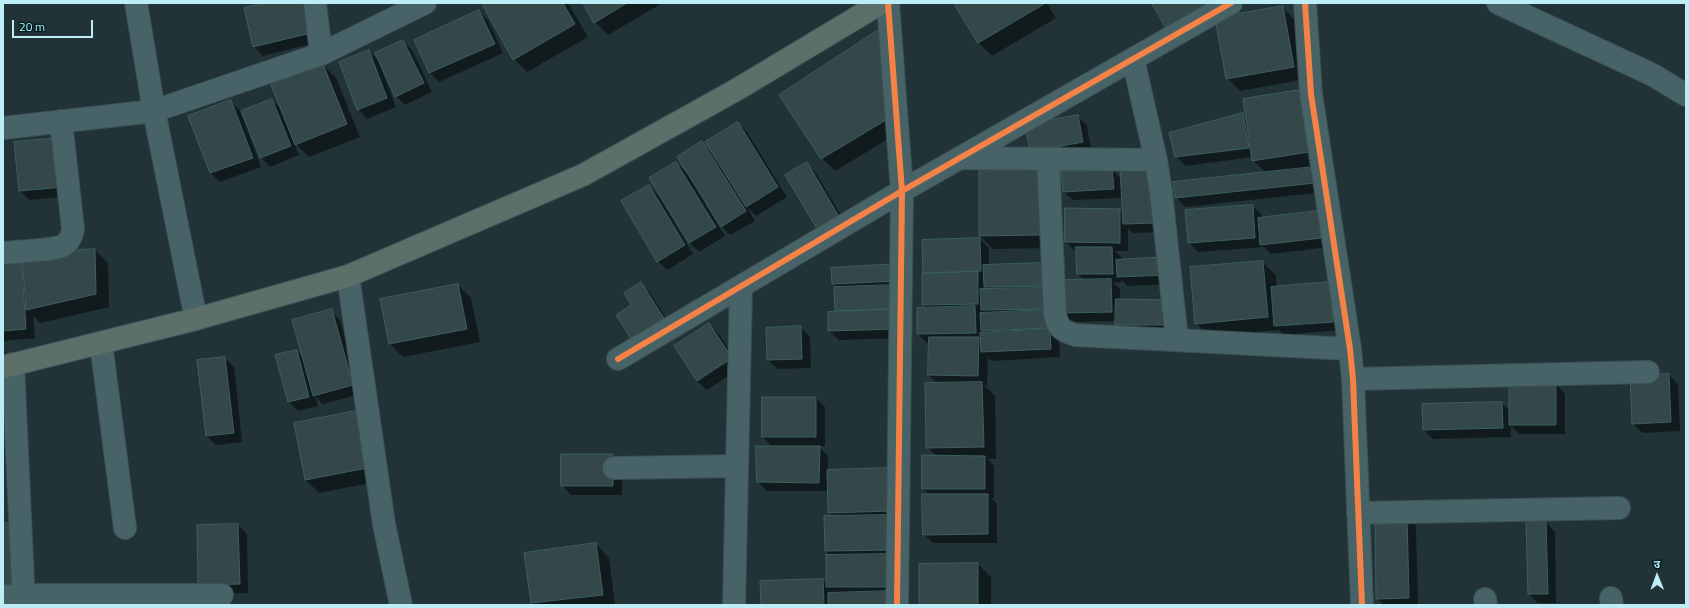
<!DOCTYPE html>
<html>
<head>
<meta charset="utf-8">
<style>
	body { margin:0 }
	#map { position:relative; width:1689px; height:608px; overflow:hidden; background:#213337; font-family:"Titillium Web","Noto Sans Devanagari",sans-serif }
	canvas { display:block }
	.frame { position:absolute; inset:0; border:4px solid #bdedf7; pointer-events:none }
	.north { position:absolute; left:1637px; top:556px; width:40px; height:40px; -webkit-text-stroke:3px #002026; paint-order:stroke; rotate:359deg; font-size:11px; font-weight:700; line-height:16px; text-align:center; color:#bdedf7 }
	.north::after { content:''; display:block; margin:auto; width:14px; height:18px; background:#bdedf7; clip-path:polygon(50% 0,100% 100%,50% 72%,0 100%) }
	.scale { position:absolute; left:12px; top:20px; width:81px; height:18px; box-sizing:border-box; border:2px solid #bdedf7; border-top:0; padding-left:5px; font-size:12px; line-height:14px; white-space:nowrap; color:#bdedf7; -webkit-text-stroke:3px #002026; paint-order:stroke }
</style>
</head>
<body>
<div id="map">
<canvas width="1689" height="608"></canvas>
<div class="frame"></div>
<div class="north">उ</div>
<div class="scale">20 m</div>
</div>
<script>
const ctx = document.querySelector('canvas').getContext('2d');
ctx.lineJoin = 'round';
function paint(path, color) { ctx.fillStyle = color; ctx.fill(path, 'evenodd'); }
function strokePath(path, color, width, dash) { ctx.strokeStyle = color; ctx.lineWidth = width; ctx.lineCap = dash ? 'butt' : 'round'; ctx.setLineDash(dash || []); ctx.stroke(path); }
paint(new Path2D(`
	M268,3L323,41L263,56L254,47L245,9Z
	M490,3H568L588,37L527,72L514,59Z
	M584,3H658L659,5L608,35L595,22Z
	M955,3H1047L1056,18L992,56L979,43Z
	M1153,3L1221,18L1283,8L1296,21L1306,79L1240,91L1227,78L1216,20Z
	M479,11L488,20L503,53L439,82L430,73L416,40Z
	M882,28L898,133L835,171L822,158Z
	M403,41L412,50L432,92L405,105L396,96L382,68H381L396,107L367,119L358,109L369,51L379,61Z
	M323,65L336,78L360,137L309,157L294,142L299,155L270,167L261,157L272,100L282,110Z
	M1299,91L1324,192L1185,207L1176,197L1266,173L1253,160V157L1185,166L1176,156L1243,115L1247,119Z
	M230,101L240,110L261,167L220,182L211,173L189,116Z
	M1077,116L1087,125L1091,151L1040,161Z
	M738,123L747,132L787,197L756,216L747,207L755,221L730,235L721,226L707,203L705,204L725,236L699,252L690,243L650,179L676,163L688,174L702,143L712,153Z
	M58,139L72,196L29,200L20,191Z
	M807,164L816,173L849,229L820,232Z
	M1112,169L1121,179L1162,232L1133,233L1128,229V251H1115L1121,257V260L1166,258L1176,284L1127,286L1122,280V282L1113,283L1120,289V300L1171,301L1180,334L1125,333L1116,324V321L1072,322L1063,312L1085,281L1078,274L1077,251H1075L1066,242L1119,210L1123,213L1122,198L1073,200L1063,191Z
	M1039,170L1053,248L993,249L980,236Z
	M649,186L658,195L693,254L667,270L658,261Z
	M1252,206L1262,215V218L1318,212L1330,247L1271,254L1264,247L1198,252L1189,243Z
	M980,239L989,248V266L1044,264L1053,273V295L1056,298L1057,318H1052L1055,321L1056,336L1059,339L1060,357L991,361L988,357L987,385H984L995,396L996,459H988L994,466V498H991L997,504V543H933L924,534L923,495H930L923,489V456H937L927,447L926,384H938L929,375L930,343H927L918,334V309L927,308L923,305V275H927L924,272L923,241ZM1050,285V287L992,288V286Z
	M95,250L108,263L109,307L40,323L33,316L35,338L3,341V259Z
	M1262,262L1276,275L1277,287L1329,283L1341,330L1284,335L1279,330L1209,336L1196,323Z
	M897,265L905,338L839,340L829,331L836,312L835,288H837L833,284L832,269Z
	M641,284L650,293L677,335L646,355L637,346Z
	M458,285L471,298L480,342L403,357L390,344L382,300Z
	M331,311L340,320L361,394L323,404L316,397L318,406L298,411L289,402L277,356L297,351L303,357Z
	M709,324L718,333L741,368L707,390L697,381L675,346Z
	M800,327L810,337L811,368L778,369L768,360Z
	M224,358L234,367L242,442L216,445L207,436Z
	M1669,375L1678,384L1680,431L1643,433L1633,424L1631,377Z
	M1556,384L1565,394V434H1519L1511,426V437L1433,439L1424,430L1501,403L1510,411Z
	M816,398L825,407V446H818L828,456V471L890,469L900,605H762L822,580L827,584L831,556L826,551L833,517L829,513L828,491H767L758,482L757,447H773L763,437Z
	M356,412L369,425L380,481L319,493L306,480Z
	M613,455L622,464V495H571L562,485Z
	M1407,517L1416,526L1418,605H1384L1377,598Z
	M1546,522L1555,532L1556,603H1538L1529,594Z
	M238,525L247,534L248,593L208,594Z
	M596,544L609,558L615,605H534L532,603L525,554Z
	M978,564L991,577V605H920Z`), '#0007');
const building = new Path2D(`
	M264,3H307L315,32L253,47L244,8Z
	M488,3H563L575,24L513,60L483,6Z
	M583,3H627L594,23Z
	M954,3H1043L1044,4L978,43Z
	M1152,3H1209L1169,33Z
	M1283,6L1294,67L1226,79L1215,18Z
	M479,10L495,44L429,73L414,40Z
	M883,27L886,120L821,159L779,95Z
	M403,40L424,83L395,97L375,53Z
	M369,50L387,98L357,110L339,62Z
	M323,64L347,124L295,145L271,85Z
	M1300,90L1309,152L1252,161L1243,99Z
	M272,99L291,146L260,158L241,111Z
	M231,100L253,158L210,173L188,116Z
	M1243,113L1249,148L1175,157L1169,133Z
	M1078,115L1083,142L1030,152L1025,125Z
	M738,122L778,187L746,207L705,142Z
	M59,138L64,187L19,191L14,142Z
	M702,141L746,211L721,227L677,157Z
	M676,162L716,227L689,243L649,178Z
	M807,162L841,220L819,232L785,175Z
	M1151,166L1154,223L1123,224L1120,168Z
	M1314,167L1315,183L1175,198L1173,182Z
	M1112,168L1114,189L1063,192L1061,171Z
	M1039,169L1040,235L979,236V170Z
	M649,185L685,245L657,262L621,201Z
	M1253,205L1255,238L1188,243L1185,210Z
	M1065,208L1120,209V243L1065,242Z
	M1318,211L1321,238L1260,245L1258,218Z
	M980,238L981,271L923,273L922,240Z
	M1076,247H1112L1113,274H1077Z
	M95,249L96,294L26,310L22,254Z
	M21,256L26,329L3,331V258Z
	M1167,257V275L1117,277L1116,260Z
	M1263,261L1268,317L1195,324L1190,267Z
	M1044,263L1045,286L984,287L983,265Z
	M897,264L898,281L832,284L831,268Z
	M978,272V304L922,305V274Z
	M1111,279L1112,312L1062,313L1061,280Z
	M641,282L669,326L636,347L616,315L631,305L624,293Z
	M1330,282L1333,322L1274,326L1271,287Z
	M458,284L467,329L389,344L380,299Z
	M896,285L897,309L835,311L834,287Z
	M1048,288V309L981,310L980,289Z
	M1116,299L1171,300V325H1115Z
	M975,306L976,333L917,334V308Z
	M332,309L353,385L313,396L292,320Z
	M896,309L897,329L828,331V312Z
	M1046,310L1047,328L981,331L980,313Z
	M709,323L732,358L697,381L674,346Z
	M801,326L802,359L767,360L766,328Z
	M1050,329L1051,349L981,352L980,333Z
	M929,337H979L978,376L928,375Z
	M297,350L309,397L288,402L275,355Z
	M225,357L234,433L206,436L197,360Z
	M1669,374L1671,422L1632,424L1630,376Z
	M982,382L984,447L926,448L925,383Z
	M1556,383V425H1509V384Z
	M762,397H816V437H762Z
	M1502,402L1503,428L1423,430L1422,404Z
	M356,411L367,468L305,480L294,423Z
	M756,446H820L819,483L757,482Z
	M561,454H613V486H561Z
	M922,455L985,456V489H922Z
	M890,468L891,511L828,513L827,470Z
	M922,494H988V534L923,535Z
	M891,515L892,550L825,551L824,516Z
	M1407,516L1409,598L1376,599L1375,517Z
	M1546,521L1548,594H1528L1526,522Z
	M3,523H16L18,585H3Z
	M238,524L240,584L198,585L197,525Z
	M596,543L603,595L531,603L524,553Z
	M891,554V587H826V555Z
	M978,563V605H919V564Z
	M823,579L824,605H761L760,581Z
	M891,591V605H828V593Z`);
paint(building, '#354849');
strokePath(building, '#3b5f61', 1);
const minor = new Path2D(`
	M136,3L154,111L196,319
	M315,3L321,54
	M888,3L902,191L897,605
	M1305,3L1311,94L1350,349L1353,379L1362,605
	M1498,3L1653,75L1686,95
	M1133,59L1156,160L1161,192L1177,340
	M3,128L154,111L321,54L425,3
	M960,158L1156,160
	M1048,159L1055,315C1059,329 1061,330 1075,335L1350,349
	M3,253C16,251 54,251 64,245C69,242 72,235 73,229L61,121
	M348,276L384,524L401,605
	M101,343L125,528
	M618,359L902,191L1231,3
	M13,364L24,605
	M1353,379L1648,372
	M614,468L737,466
	M1358,513L1619,508
	M3,597L24,595H222
	M1611,598L1612,605
	M1485,599L1486,605
	M734,605L741,287`);
const primary = new Path2D(`
	M3,367L196,319L348,276L583,175L736,90L881,3`);
strokePath(minor, '#3a5055', 24);
strokePath(primary, '#3a5055', 24);
strokePath(minor, '#486367', 22);
strokePath(primary, '#5c6f69', 22);
strokePath(new Path2D(`
	M888,3L902,191L897,605
	M1305,3L1311,94L1350,349L1353,379L1362,605
	M618,359L902,191L1231,3`), '#f48246', 6);
</script>
</body>
</html>
